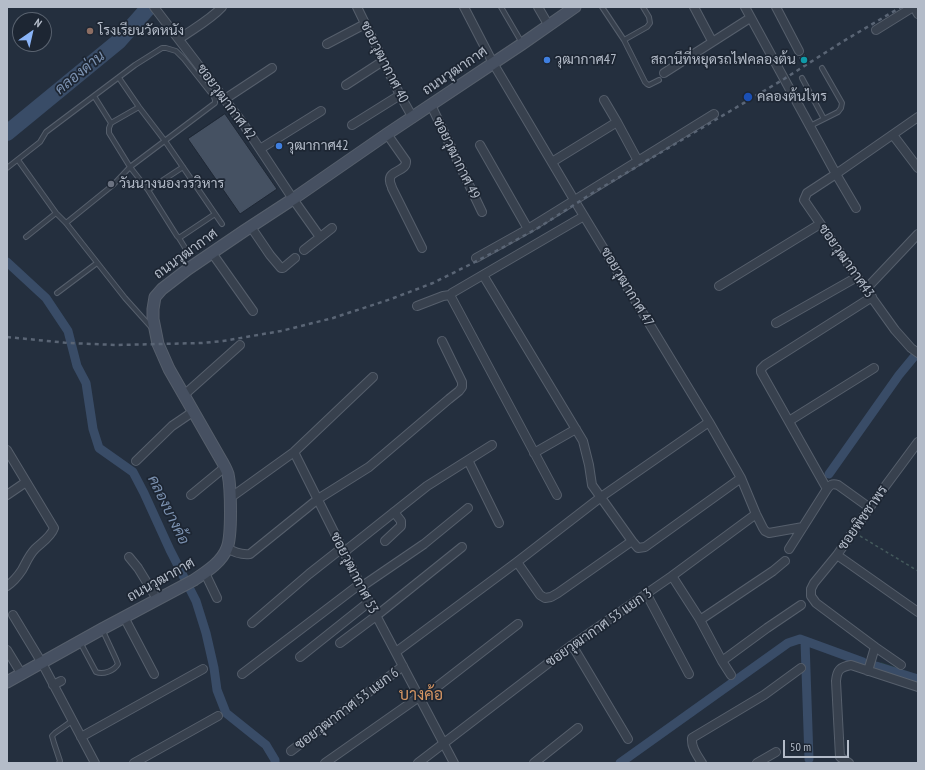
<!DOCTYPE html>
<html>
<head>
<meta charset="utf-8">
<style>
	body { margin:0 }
	#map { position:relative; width:925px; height:770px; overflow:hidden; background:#242f3e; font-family:"PT Sans Narrow",sans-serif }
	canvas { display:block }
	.frame { position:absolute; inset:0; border:8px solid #b4bcc9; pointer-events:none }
	.north { position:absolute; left:12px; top:12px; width:40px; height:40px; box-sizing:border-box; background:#1d2633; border:1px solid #59626f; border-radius:50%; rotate:34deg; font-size:11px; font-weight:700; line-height:16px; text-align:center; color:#b4bcc9 }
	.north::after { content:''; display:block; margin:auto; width:14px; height:18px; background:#8ab4f8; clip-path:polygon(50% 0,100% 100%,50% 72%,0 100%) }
	.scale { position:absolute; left:783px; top:740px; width:66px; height:18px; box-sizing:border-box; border:2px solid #b4bcc9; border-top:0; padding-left:5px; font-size:12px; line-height:14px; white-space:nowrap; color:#b4bcc9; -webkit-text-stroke:3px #1d2633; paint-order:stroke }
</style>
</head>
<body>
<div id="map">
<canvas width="925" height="770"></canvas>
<div class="frame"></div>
<div class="north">N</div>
<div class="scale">50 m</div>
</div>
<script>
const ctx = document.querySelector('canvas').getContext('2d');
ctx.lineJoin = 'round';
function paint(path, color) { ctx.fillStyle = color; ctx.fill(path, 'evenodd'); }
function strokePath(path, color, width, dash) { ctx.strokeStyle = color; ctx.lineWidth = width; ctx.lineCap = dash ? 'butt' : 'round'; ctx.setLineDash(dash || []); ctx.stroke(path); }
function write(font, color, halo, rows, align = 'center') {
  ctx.font = font + ' "PT Sans Narrow",Sarabun,sans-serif'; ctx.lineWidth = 3.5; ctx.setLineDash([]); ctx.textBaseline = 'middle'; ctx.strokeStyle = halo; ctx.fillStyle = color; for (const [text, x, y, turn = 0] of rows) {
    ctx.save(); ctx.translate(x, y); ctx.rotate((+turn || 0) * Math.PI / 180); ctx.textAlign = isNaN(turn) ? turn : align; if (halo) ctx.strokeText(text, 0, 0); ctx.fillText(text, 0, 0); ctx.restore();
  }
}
paint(new Path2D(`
	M881,662L918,675V684L879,671Z`), '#263c3f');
strokePath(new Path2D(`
	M7,262L46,298L68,331L77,366L86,383L93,429L99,448L133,472L144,493L170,550L196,601L206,633L214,668L217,690L226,713L266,745L275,760V763
	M829,474L899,375L918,352
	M805,641L809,759
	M876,666L918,679
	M620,763L788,643L800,639L863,662`), '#394c67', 9);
strokePath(new Path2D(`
	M7,133L119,41L149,7`), '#394c67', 16);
const building = new Path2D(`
	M805,54L809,61L803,65L798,58Z
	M225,114L277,189L240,214L188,139Z`);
paint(building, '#455162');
strokePath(building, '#1f2835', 1);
const service = new Path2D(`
	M501,7L522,43
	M602,7L624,40L647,27L650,23L649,17L643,7
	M624,40L645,82L647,84L649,85L659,80
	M119,78L139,107L165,141L222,224
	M802,78L824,119
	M94,96L111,123
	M139,107L111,123L109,128V133L130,167L148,190
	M810,126L838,112L841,108L842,103L822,68
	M18,160L56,213L66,223L125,298L151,327
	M183,167L148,190L177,236L179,238L215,214
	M7,168L40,142L46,132L135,65L162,48H166L176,51L184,59L214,97L215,100V103L130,167L113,185L66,223
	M26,237L56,213
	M179,238L187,251
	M57,293L97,263
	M80,642L96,672C103,675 114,671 118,664L116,659L102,629
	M59,763L60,761L54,743L52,736L55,733L72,721`);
const minor = new Path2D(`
	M154,7L242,122L293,199L320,237
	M357,7L400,95L413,118
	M464,7L493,63L576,203L709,422L741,478L756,514L763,528L765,531L769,533L803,527
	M538,7L549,26
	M694,7L712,41
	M745,7L836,174L856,208
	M776,7L799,51
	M914,7L918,14
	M876,30L913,7
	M179,39C193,29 210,20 222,7
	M327,44L365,24
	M664,73L750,18
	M346,85L383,61
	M225,99L272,68
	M604,100L617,122L638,161
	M431,105L482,212
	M918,117L836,174L807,193L804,200L857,277L895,330L911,348L918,353
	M352,125L400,95
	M387,134L406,161C407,172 388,170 390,181C390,184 392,186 392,188L422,248
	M893,135L918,168
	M480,145L528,229
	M260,149L321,111
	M552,162L617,122
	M251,227L270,255L281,268H283L295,258
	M304,250L332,228
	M212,253L253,311
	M476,258L528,229L714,114
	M483,275L583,441L589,465L592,485L632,541L638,548L645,547L741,478
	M719,286L820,224
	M866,289L918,234
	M450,295L557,495
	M417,306L443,296L450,295L452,293L584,216
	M776,323L857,277
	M184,395L240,345
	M789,421L874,368
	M7,450L54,528C51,537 41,543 35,549C29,555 26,563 22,570C18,576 13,582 7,586
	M294,452L369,602L454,763
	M534,453L576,429
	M468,460L499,523
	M136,461L172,426L194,411
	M7,495L26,482
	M191,495L225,467
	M230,498L294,452L373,377
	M870,508L838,485C832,483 830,485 827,489L761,372V369L765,365L872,297
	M385,541L401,526V521L394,512
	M227,548C235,553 241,555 250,554L318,499L369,467L449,399L459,391L462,387V382L442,341
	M789,549L827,489
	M344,552L427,486L492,445
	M837,555L918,612
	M129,557L138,568L157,599
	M517,562L540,595L545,598L551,597L558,593L632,541
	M205,573L217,598
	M672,576L699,618L722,661L731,675
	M361,587L424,544L468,508
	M646,593L689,674
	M13,615L42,663L95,763
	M124,617L154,674
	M700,620L773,571L785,561
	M252,623L309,574L342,548
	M340,643L376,616L462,547
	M572,645L628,739
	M7,650L21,673
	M396,652L517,562L601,497L709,422
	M300,657L369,602
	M722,661L767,628L801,605
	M901,665L875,647L816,603L811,596V589L814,583L837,555L875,500L918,442
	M868,671L875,647
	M242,674L360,584
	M53,685L61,681
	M420,700L518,624
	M81,737L203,669
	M291,751L403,666
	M134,763L218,716
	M325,763L419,697
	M418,763L572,645L672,576L756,514
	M534,763L578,728
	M702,763C697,755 691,747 692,738L764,695L801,668
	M757,763L776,752
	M849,763L840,757L836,681C837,670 840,667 851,665L918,687`);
const secondary = new Path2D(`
	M7,682L102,629L194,580C206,572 222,562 227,548C232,536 231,488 228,474C226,468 223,463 220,458L169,369L158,344L153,319V309L155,297L162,289L188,269L244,231L293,199L387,134L522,44L575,7`);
strokePath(service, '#565f6c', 6);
strokePath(minor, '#565f6c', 10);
strokePath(secondary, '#565f6c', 13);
strokePath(new Path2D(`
	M860,536L918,571`), '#44595c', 1.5, [3, 3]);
strokePath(service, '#38414e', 4);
strokePath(minor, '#38414e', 8);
strokePath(secondary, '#465061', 11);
strokePath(new Path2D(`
	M7,337L68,343L116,345L202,343L223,341L281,331L333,318L391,299L433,283L469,265L500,249L538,228L591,194L784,79L842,42L901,7`), '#5a6575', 2.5, [4, 4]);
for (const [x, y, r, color] of [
	[90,31,4,"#8d6e63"],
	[547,60,4,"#3f7fe0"],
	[804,60,4,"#0f9aa8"],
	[748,97,5,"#1a4fb4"],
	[279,146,4,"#3f7fe0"],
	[111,184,4,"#6b7280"]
]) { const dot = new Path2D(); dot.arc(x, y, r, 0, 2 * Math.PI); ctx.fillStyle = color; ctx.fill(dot); strokePath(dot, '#1d2633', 1.5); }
write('14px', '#b4bcc9', '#1d2633', [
	["โรงเรียนวัดหนัง",98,31],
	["วุฒากาศ47",555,60],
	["สถานีที่หยุดรถไฟคลองต้น",796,60,"right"],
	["คลองต้นไทร",757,97],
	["วุฒากาศ42",287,146],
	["วันนางนองวรวิหาร",119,184]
], 'left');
write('14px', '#b4bcc9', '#1d2633', [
	["ซอยวุฒากาศ 40",384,62,63],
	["ถนนวุฒากาศ",455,71,-34],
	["ซอยวุฒากาศ 42",226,102,54],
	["ซอยวุฒากาศ 49",456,158,64],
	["ถนนวุฒากาศ",186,254,-36],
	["ซอยวุฒากาศ43",846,261,55],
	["ซอยวุฒากาศ 47",627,287,59],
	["ซอยพิชชาพร",863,518,-55],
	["ซอยวุฒากาศ 53",354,573,63],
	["ถนนวุฒากาศ",161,580,-29],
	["ซอยวุฒากาศ 53 แยก 3",599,628,-35],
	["ซอยวุฒากาศ 53 แยก 6",347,709,-37]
]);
write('italic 15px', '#7c92b1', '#1d2633', [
	["คลองด่าน",80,73,-39],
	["คลองบางค้อ",168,510,64]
]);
write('16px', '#d59563', '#1d2633', [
	["บางค้อ",421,695]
]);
</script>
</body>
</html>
